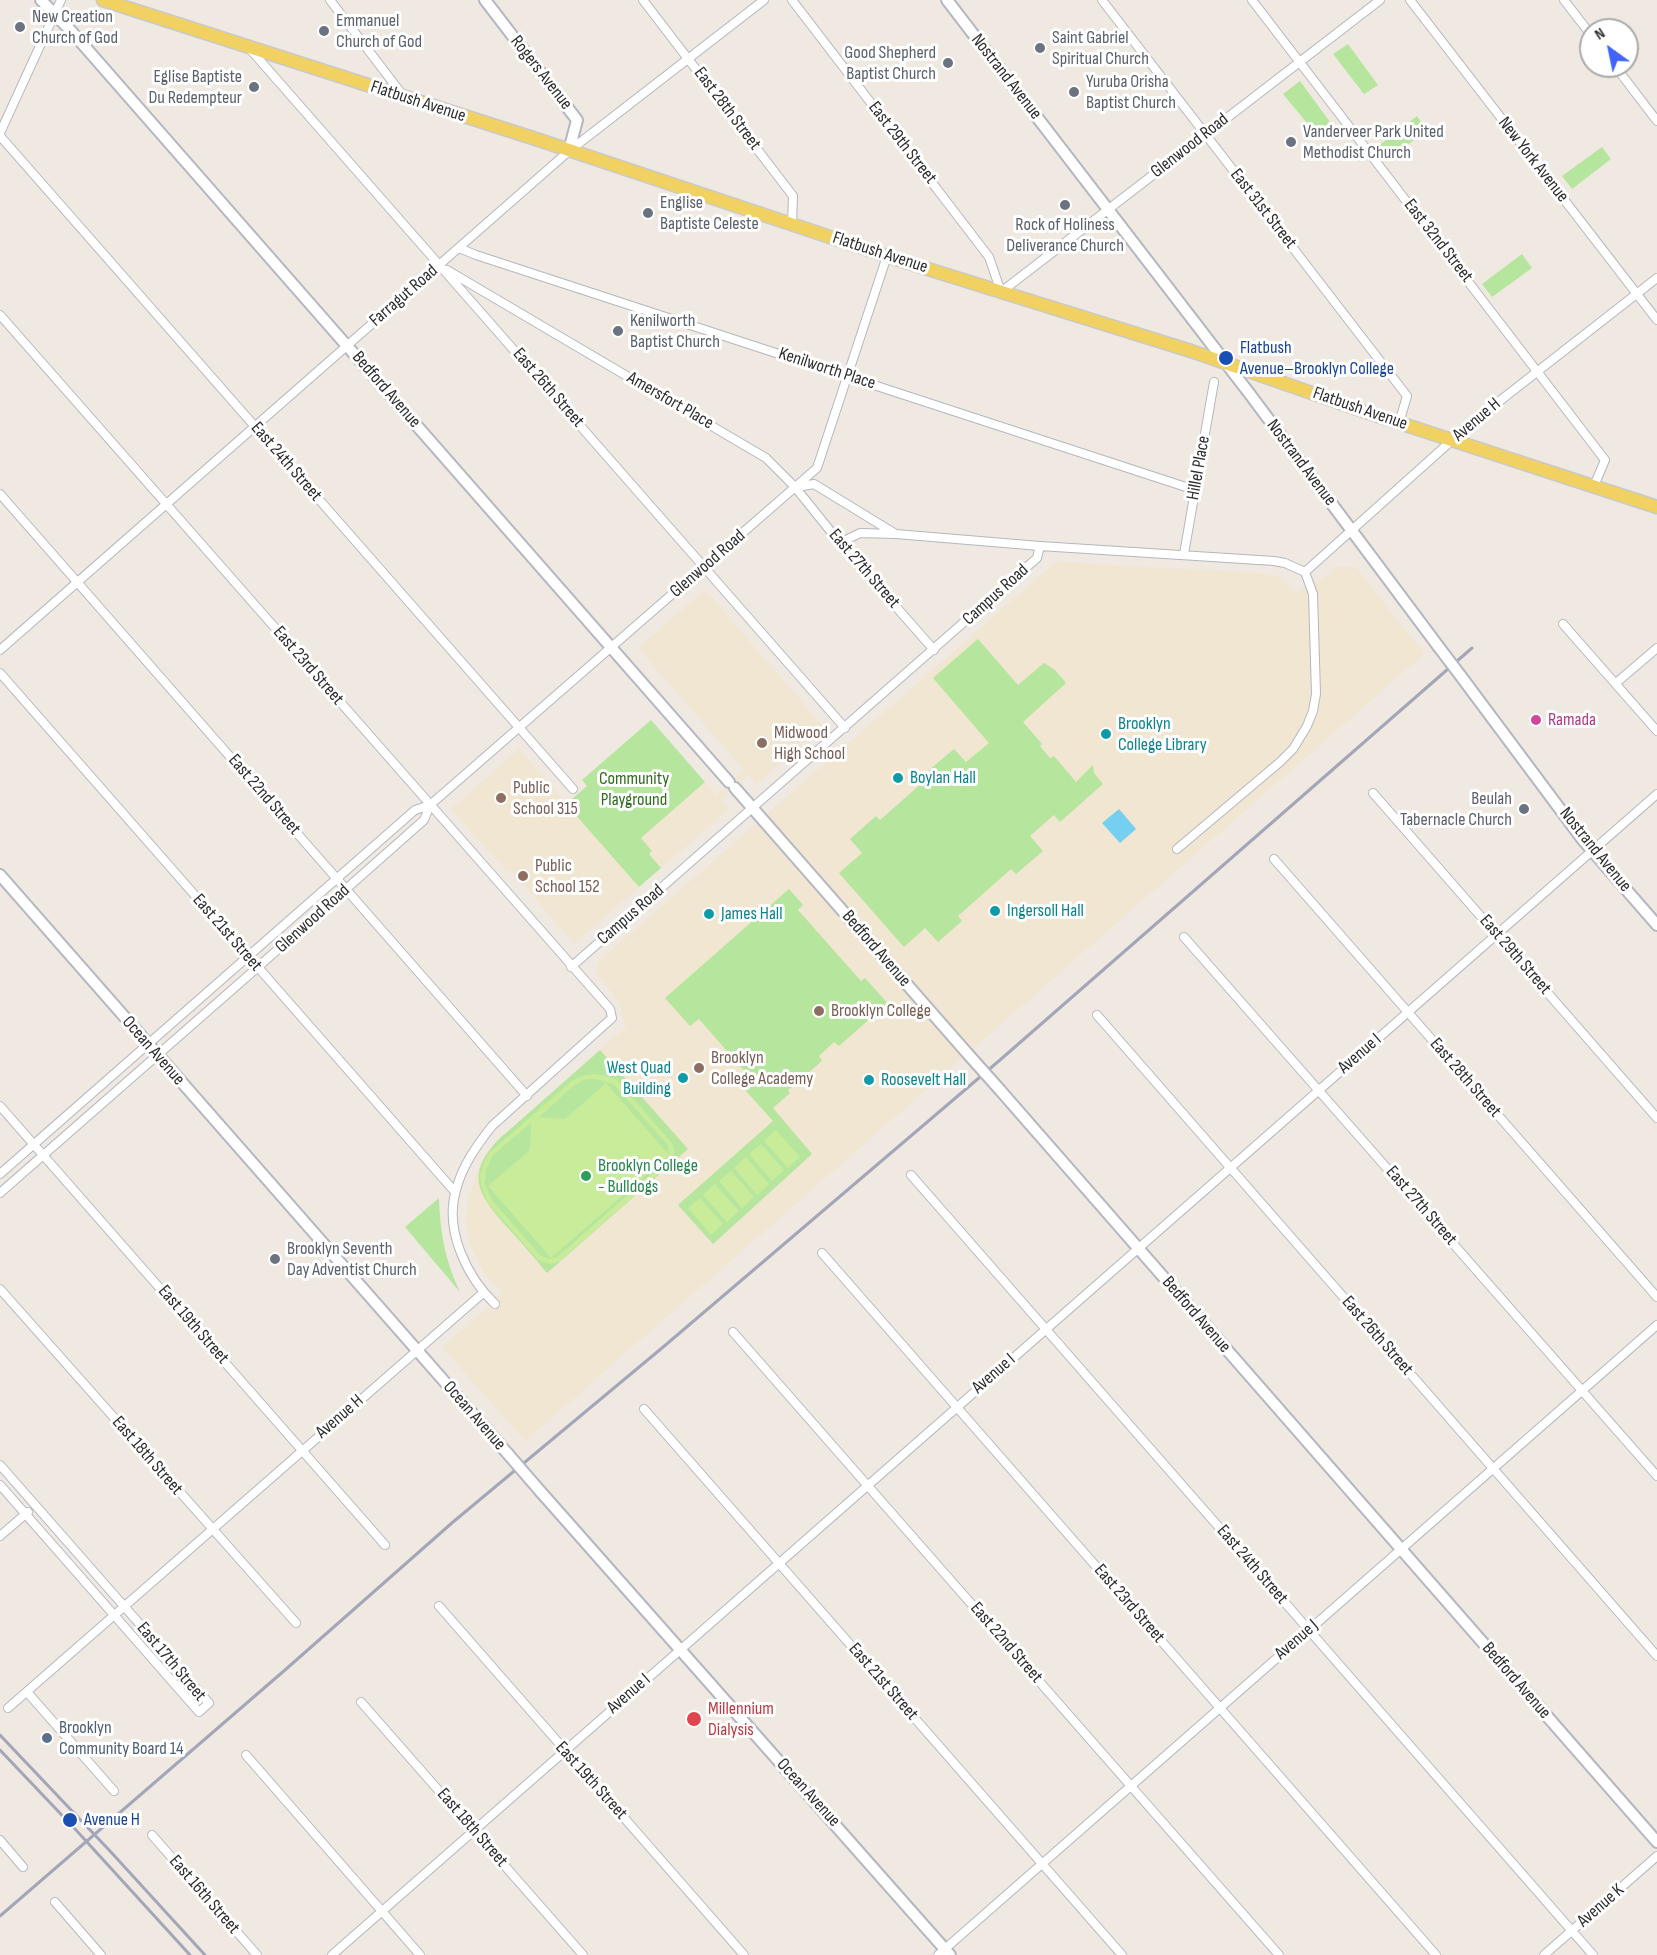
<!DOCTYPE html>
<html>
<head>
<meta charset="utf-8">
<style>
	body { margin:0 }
	#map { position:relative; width:1657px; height:1955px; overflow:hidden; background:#efe9e1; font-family:"Sofia Sans Condensed",sans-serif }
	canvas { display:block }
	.north { position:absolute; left:1579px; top:18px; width:60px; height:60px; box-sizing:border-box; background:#fff; border:2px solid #ababab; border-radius:50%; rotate:327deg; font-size:16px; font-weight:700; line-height:24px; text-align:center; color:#2e2e2e }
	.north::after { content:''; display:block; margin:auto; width:21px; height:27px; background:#4264fb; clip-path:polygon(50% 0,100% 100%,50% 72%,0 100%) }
</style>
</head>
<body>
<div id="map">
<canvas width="1657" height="1955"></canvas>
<div class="north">N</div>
</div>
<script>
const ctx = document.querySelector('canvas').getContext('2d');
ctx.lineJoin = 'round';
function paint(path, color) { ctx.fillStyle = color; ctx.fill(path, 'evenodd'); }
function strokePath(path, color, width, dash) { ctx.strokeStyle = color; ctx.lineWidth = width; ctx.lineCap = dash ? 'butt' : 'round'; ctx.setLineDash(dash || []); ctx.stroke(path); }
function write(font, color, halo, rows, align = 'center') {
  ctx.font = font + ' "Sofia Sans Condensed",sans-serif'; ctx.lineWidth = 6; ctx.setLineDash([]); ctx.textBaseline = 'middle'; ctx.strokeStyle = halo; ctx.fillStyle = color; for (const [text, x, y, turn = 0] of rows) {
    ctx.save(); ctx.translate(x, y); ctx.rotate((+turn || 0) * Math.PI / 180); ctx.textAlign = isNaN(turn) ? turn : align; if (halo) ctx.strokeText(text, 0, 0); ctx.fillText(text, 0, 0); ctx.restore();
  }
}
paint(new Path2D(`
	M1056,562L1258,573L1280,577L1296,593L1328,575L1336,567H1356L1424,654L525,1441L442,1347L488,1308L502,1292L483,1271L471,1247L468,1236L466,1221L468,1198L480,1164L488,1151L498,1140L626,1027L619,1001L596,974V969L599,961Z
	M705,590L823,726L756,784L748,775L721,799L729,809L661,868L649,853L652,850L641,838L705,782L716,795L744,770L638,648Z
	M519,749L639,887L574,944L512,871L505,869L451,809Z`), '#f0e6d1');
paint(new Path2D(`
	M1348,44L1378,85L1364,94L1333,54Z
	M1300,81L1330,122L1316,134L1283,94Z
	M1417,116L1427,131L1387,159L1377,147Z
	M1602,147L1611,159L1572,189L1562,176Z
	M1522,254L1532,268L1492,297L1482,284Z
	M978,639L1018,685L1044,663L1055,670L1066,683L1023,722L1042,744L1040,746L1050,758L1054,756L1076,782L1093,765L1094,773L1103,784L1060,822L1054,815L1030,836L1043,851L1016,874L1011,869L958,916L962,921L938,942L925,928L904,947L839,873L862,853L850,839L876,816L880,820L931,775L928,771L954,749L966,762L989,743L933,678Z
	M651,720L705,782L641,838L652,851L649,854L661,868L639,887L566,804L587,786L582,780Z
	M789,889L803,905L798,910L861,981L865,978L890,1006L875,1019L872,1017L839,1046L834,1042L819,1056L822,1061L788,1090L790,1093L773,1108L812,1154L713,1244L678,1205L773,1121L738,1082L747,1074L699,1019L690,1026L665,998Z
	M600,1050L688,1149L547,1273C534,1257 521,1242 507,1227C480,1196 464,1176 498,1140Z
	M439,1198C440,1232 445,1261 460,1292L405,1227Z`), '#b6e59e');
paint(new Path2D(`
	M596,1074L616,1079L672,1143C676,1150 675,1156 671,1163L560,1261L550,1264L538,1260L488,1203L481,1185L480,1176L484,1162L490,1152L573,1080L585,1075ZM586,1079H596L613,1084L668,1145L669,1155L606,1083L565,1119L539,1117L576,1084ZM531,1123L530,1150L488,1186L551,1258L669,1155L667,1160L557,1257L550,1259L541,1256L492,1200L485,1184L486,1170L493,1155Z
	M776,1130L800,1157L788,1168L764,1141Z
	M761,1144L784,1170L772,1181L749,1154Z
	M746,1157L769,1184L757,1195L734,1168Z
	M731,1171L754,1197L742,1208L719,1181Z
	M715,1184L739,1211L727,1222L703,1195Z
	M700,1198L723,1224L711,1235L688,1208Z`), '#c9ec9a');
paint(new Path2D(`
	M1119,809L1136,829L1120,843L1102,823Z`), '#75cff0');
const street = new Path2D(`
	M330,0L404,97
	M643,0L793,196L792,224
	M792,0L989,257L1001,292L1380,0
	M1102,0L1407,396L1399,423
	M1252,0L1605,460L1594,486
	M1410,0L1657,320
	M1564,0L1591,35
	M250,49L845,728
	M1615,66L1657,121
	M0,133L61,0
	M0,136L573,789
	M459,248L476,255L1195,490
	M447,270L766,458L795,487L840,543L934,650
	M0,315L610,1009L612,1018L492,1126C477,1145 462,1166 456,1190C444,1230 467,1277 495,1304
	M797,487L814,484L894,533
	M0,494L527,1096
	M840,543L860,533L896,534L1040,546L1274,561L1285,563L1305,572L1313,594L1316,694L1313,711L1307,726L1293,749L1280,762L1177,849
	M1184,554L1214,382
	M1305,572L1469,425L1657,278
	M1563,624L1657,731
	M0,650L569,151L764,0
	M0,673L455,1192
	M1616,683L1657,648
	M1373,793L1657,1118
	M1274,859L1657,1297
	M1184,937L1657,1476
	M571,967L1037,558L1040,546
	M1097,1015L1657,1656
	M0,1106L385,1545
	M0,1174L415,810L430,805L817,468L887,256
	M911,1175L1593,1955
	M0,1193L258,967L424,820L430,805
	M822,1253L1436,1955
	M0,1289L296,1623
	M733,1332L1279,1955
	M644,1409L1122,1955
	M0,1465L209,1703L199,1712L0,1485
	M0,1536L28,1512
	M439,1606L744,1955
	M27,1692L114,1791
	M361,1702L583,1955
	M8,1708L483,1293
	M246,1755L420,1955
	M152,1835L257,1955
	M0,1840L23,1867
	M55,1902L101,1955
	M332,1955L1657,794
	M938,1955L1657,1325
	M1544,1955L1657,1856`);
const secondary = new Path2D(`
	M41,0L72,32L729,782
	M485,0L577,120L569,151
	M947,0L1249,393L1438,646
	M1460,675L1583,840L1657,925
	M735,788L967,1053
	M0,875L508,1454
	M1000,1090L1657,1842
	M540,1491L950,1955`);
const primary = new Path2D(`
	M103,0L539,140L899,260L1191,351L1372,414L1657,507`);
strokePath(street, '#b4b7c1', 10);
strokePath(secondary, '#b4b7c1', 14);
strokePath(primary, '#c9c9c9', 15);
strokePath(street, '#fff', 8);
strokePath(secondary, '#fff', 10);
strokePath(primary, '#f2d163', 12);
strokePath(new Path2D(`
	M0,1735L110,1851L205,1955
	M0,1750L76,1830L190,1955
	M0,1916L285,1670L453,1522L662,1348L1000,1060L1472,648`), '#a3a6b8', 3);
const secondaryBridge = new Path2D(`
	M1438,646L1460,675
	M967,1053L1000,1090
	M508,1454L540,1491`);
strokePath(secondaryBridge, '#b4b7c1', 14, []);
strokePath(secondaryBridge, '#fff', 10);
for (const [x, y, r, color] of [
	[20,27,6,"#6b7280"],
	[324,31,6,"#6b7280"],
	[1040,48,6,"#6b7280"],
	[948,63,6,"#6b7280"],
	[254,87,6,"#6b7280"],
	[1074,92,6,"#6b7280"],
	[1291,142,6,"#6b7280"],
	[1065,205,6,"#6b7280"],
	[648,213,6,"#6b7280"],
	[618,331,6,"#6b7280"],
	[1226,358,8,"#1a4fb4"],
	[1536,720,6,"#d1479c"],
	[1106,734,6,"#0f9aa8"],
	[762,743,6,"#8d6e63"],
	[898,778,6,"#0f9aa8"],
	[501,798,6,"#8d6e63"],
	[1524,809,6,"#6b7280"],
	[523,876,6,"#8d6e63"],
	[995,911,6,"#0f9aa8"],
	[709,914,6,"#0f9aa8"],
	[819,1011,6,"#8d6e63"],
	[699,1068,6,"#8d6e63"],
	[683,1078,6,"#0f9aa8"],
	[869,1080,6,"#0f9aa8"],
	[586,1176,6,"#2e9e5b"],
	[275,1259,6,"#6b7280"],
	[694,1719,8,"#e0444e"],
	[47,1738,6,"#5c6f8a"],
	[70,1820,8,"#1a4fb4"]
]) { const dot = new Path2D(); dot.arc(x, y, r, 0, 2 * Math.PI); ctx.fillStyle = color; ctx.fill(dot); strokePath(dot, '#fff', 2); }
write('18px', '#5b616d', '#fff', [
	["New Creation",32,17],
	["Church of God",32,38],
	["Emmanuel",336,21],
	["Church of God",336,42],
	["Saint Gabriel",1052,38],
	["Spiritual Church",1052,59],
	["Good Shepherd",936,53,"right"],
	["Baptist Church",936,74,"right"],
	["Eglise Baptiste",242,77,"right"],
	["Du Redempteur",242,98,"right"],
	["Yuruba Orisha",1086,82],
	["Baptist Church",1086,103],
	["Vanderveer Park United",1303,132],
	["Methodist Church",1303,153],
	["Englise",660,203],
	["Baptiste Celeste",660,224],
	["Rock of Holiness",1065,225,"center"],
	["Deliverance Church",1065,246,"center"],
	["Kenilworth",630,321],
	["Baptist Church",630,342],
	["Beulah",1512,799,"right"],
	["Tabernacle Church",1512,820,"right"],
	["Brooklyn Seventh",287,1249],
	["Day Adventist Church",287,1270]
], 'left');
write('18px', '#2e2e2e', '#fff', [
	["Rogers Avenue",541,73,52],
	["Nostrand Avenue",1006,77,52],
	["Flatbush Avenue",418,102,18],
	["East 28th Street",727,109,53],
	["East 29th Street",902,143,52],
	["Glenwood Road",1190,146,-38],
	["New York Avenue",1533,160,52],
	["East 31st Street",1263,209,52],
	["East 32nd Street",1438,241,52],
	["Flatbush Avenue",880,253,18],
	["Farragut Road",404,296,-41],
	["Kenilworth Place",827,369,18],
	["East 26th Street",548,388,49],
	["Bedford Avenue",386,390,49],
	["Amersfort Place",670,401,30],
	["Flatbush Avenue",1360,409,19],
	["Avenue H",1477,420,-40],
	["East 24th Street",286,462,49],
	["Nostrand Avenue",1301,463,53],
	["Hillel Place",1199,468,-80],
	["Glenwood Road",708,564,-41],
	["East 27th Street",864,569,49],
	["Campus Road",996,595,-42],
	["East 23rd Street",308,666,49],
	["East 22nd Street",264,795,49],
	["Nostrand Avenue",1595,850,51],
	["Campus Road",631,915,-41],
	["Glenwood Road",313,919,-42],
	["East 21st Street",227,933,49],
	["Bedford Avenue",876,949,49],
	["East 29th Street",1515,955,49],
	["Ocean Avenue",153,1051,49],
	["Avenue I",1360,1054,-41],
	["East 28th Street",1465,1078,49],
	["East 27th Street",1421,1206,49],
	["Bedford Avenue",1196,1315,49],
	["East 19th Street",193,1325,49],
	["East 26th Street",1377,1336,49],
	["Avenue I",994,1374,-41],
	["Ocean Avenue",474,1416,49],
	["Avenue H",340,1417,-41],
	["East 18th Street",147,1456,49],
	["East 24th Street",1252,1565,49],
	["East 23rd Street",1129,1604,49],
	["Avenue J",1297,1640,-41],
	["East 22nd Street",1006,1643,49],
	["East 17th Street",171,1662,50],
	["Bedford Avenue",1516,1681,49],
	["East 21st Street",883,1682,49],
	["Avenue I",629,1694,-41],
	["East 19th Street",591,1781,48],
	["Ocean Avenue",808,1793,48],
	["East 18th Street",472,1828,49],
	["East 16th Street",204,1895,49],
	["Avenue K",1601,1906,-41]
]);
write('18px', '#164399', '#fff', [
	["Flatbush",1240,348],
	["Avenue–Brooklyn College",1240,369],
	["Avenue H",84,1820]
], 'left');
write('18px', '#b23c85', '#fff', [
	["Ramada",1548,720]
], 'left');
write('18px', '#0d838f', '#fff', [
	["Brooklyn",1118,724],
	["College Library",1118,745],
	["Boylan Hall",910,778],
	["Ingersoll Hall",1007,911],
	["James Hall",721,914],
	["West Quad",671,1068,"right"],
	["Building",671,1089,"right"],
	["Roosevelt Hall",881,1080]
], 'left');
write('18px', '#785e54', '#fff', [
	["Midwood",774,733],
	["High School",774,754],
	["Public",513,788],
	["School 315",513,809],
	["Public",535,866],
	["School 152",535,887],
	["Brooklyn College",831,1011],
	["Brooklyn",711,1058],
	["College Academy",711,1079]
], 'left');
write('18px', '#2c6e1b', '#fff', [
	["Community",634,779],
	["Playground",634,800]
]);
write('18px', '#27864d', '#fff', [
	["Brooklyn College",598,1166],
	["- Bulldogs",598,1187]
], 'left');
write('18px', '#be3a42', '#fff', [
	["Millennium",708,1709],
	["Dialysis",708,1730]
], 'left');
write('18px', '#4e5e75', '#fff', [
	["Brooklyn",59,1728],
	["Community Board 14",59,1749]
], 'left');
</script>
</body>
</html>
